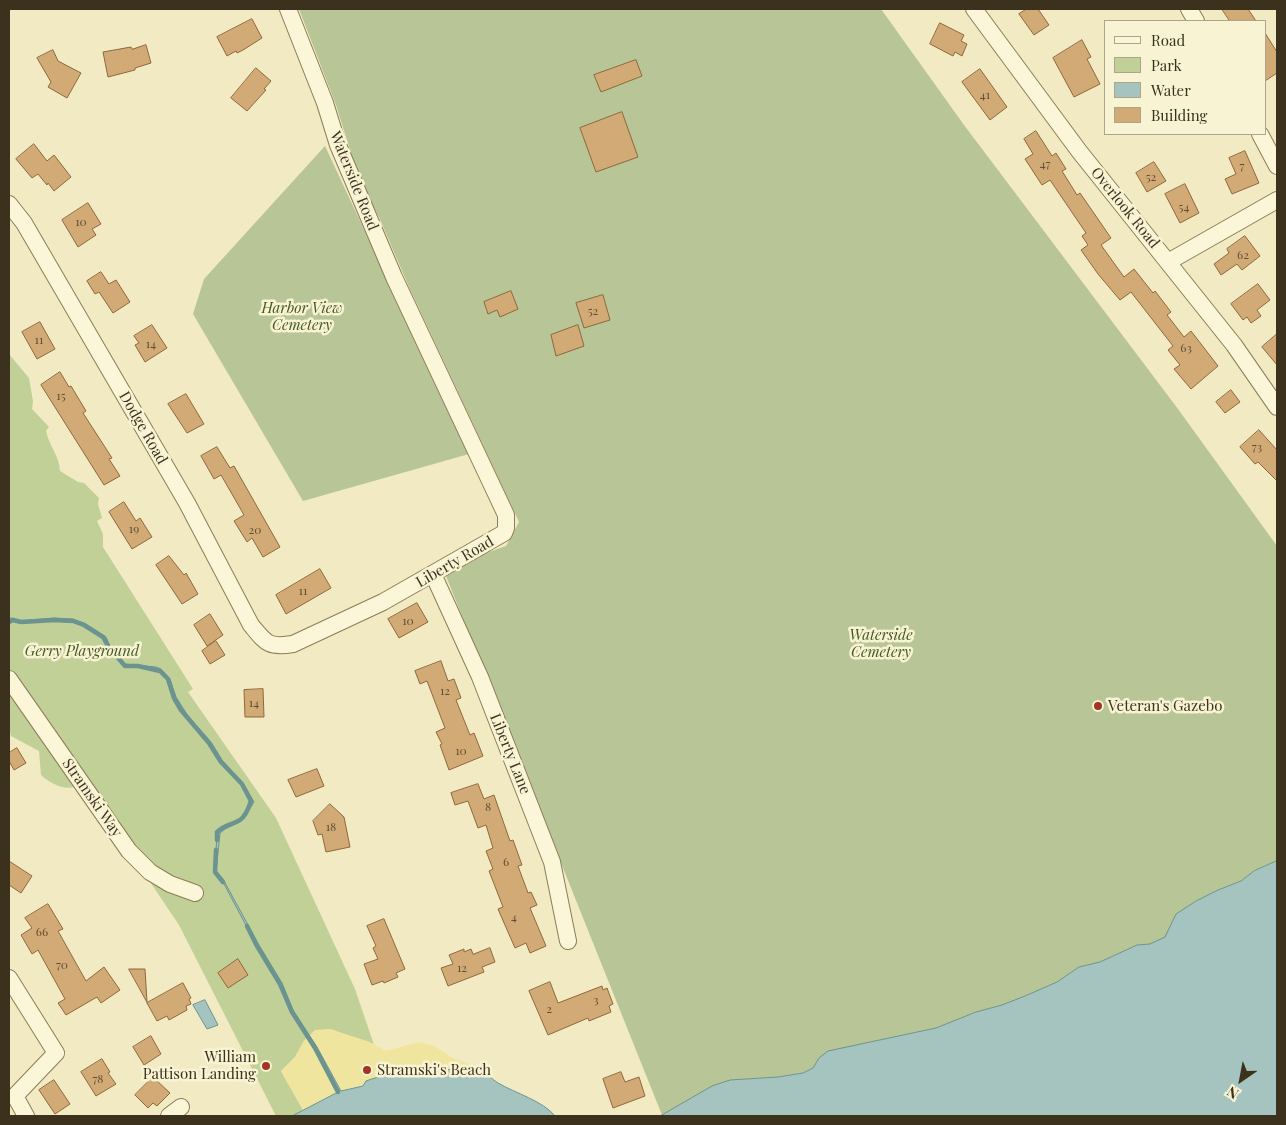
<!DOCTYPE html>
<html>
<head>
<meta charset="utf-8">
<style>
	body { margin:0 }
	#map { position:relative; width:1286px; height:1125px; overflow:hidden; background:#f1eac3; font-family:"Playfair Display",serif }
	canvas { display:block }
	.frame { position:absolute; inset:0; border:10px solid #3c311d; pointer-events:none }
	.legend { position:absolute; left:1104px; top:20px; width:162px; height:115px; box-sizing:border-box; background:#f8f3d3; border:1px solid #ada58a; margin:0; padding:6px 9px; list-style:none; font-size:15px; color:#3c311d }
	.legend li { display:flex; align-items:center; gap:10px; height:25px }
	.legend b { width:25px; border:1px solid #ada58a }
	.north { position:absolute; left:1216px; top:1055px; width:50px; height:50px; -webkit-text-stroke:4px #f8f3d3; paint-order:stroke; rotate:213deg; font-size:14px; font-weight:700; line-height:20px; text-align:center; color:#3c311d }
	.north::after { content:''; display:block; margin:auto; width:18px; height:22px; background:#3c311d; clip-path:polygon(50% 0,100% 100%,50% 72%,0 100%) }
</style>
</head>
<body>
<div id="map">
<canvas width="1286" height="1125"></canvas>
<div class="frame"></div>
<ul class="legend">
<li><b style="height:6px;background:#fbf6d7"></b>Road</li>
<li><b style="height:14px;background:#c1d096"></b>Park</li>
<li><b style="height:14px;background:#a6c4bf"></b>Water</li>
<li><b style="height:14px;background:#d2aa76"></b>Building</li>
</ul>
<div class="north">N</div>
</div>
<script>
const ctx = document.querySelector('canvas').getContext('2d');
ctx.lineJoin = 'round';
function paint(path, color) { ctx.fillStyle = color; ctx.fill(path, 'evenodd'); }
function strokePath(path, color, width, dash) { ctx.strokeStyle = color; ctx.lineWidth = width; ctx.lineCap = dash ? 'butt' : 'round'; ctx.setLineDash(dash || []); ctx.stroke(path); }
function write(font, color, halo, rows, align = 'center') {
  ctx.font = font + ' "Playfair Display",serif'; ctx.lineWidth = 5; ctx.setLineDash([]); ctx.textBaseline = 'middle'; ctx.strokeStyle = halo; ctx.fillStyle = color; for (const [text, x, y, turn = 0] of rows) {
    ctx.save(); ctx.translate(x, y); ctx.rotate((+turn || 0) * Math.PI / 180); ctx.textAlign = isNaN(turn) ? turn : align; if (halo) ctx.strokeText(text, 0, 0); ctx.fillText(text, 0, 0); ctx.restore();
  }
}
paint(new Path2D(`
	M9,354L29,378L33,401L32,409L49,427L46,431C49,446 59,455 60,471L78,482L84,483L99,498L98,504L102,518L97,521L103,534V547L193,689L188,692L276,818L355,989L374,1045L330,1029L314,1031L304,1041L295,1057L281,1071L303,1110L292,1116H276L179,925L83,782C70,794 52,785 41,775L39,751L11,736L9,726Z`), '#c1d096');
paint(new Path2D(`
	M330,1029L370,1042L386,1051L419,1042L434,1046L451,1057L480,1069L423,1071L379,1076L363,1086L349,1088L328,1096L303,1110L281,1071L295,1057L304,1041L315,1030Z`), '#efe59e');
paint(new Path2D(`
	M299,9H881L964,125L1178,409L1277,546V861L1254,871L1241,881L1218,890L1196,901L1176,914L1165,938L1150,944L1137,945L1100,962L1079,967L1057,982L1025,996L1002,1005L976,1012L936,1028L862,1044L819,1058L813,1068L803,1073L778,1077L730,1080L712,1086L662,1115L446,576L486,553L506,546L519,522L409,287L379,217L362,188L336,105Z
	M325,146L469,454L303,501L193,314L204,279Z`), '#b8c596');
const water = new Path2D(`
	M12,618L20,621L54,618L73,619L84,623L106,637L110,646L125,664L156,667L161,669L170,679L176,697L188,716L211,742L222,760L243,783L254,802C250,808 247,815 242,820C236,825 226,827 220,833L216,872L224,881L259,945L282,983L293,1010L317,1047L341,1091L363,1086L366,1081C401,1068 442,1070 480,1069C487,1072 491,1079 498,1083C515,1093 543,1101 555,1116H292L338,1092L315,1048L292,1012L280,984L268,963L257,946L223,882L215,872L217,832C225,824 232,825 240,820C246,816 248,807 251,801L242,784L221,762L209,743L181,710L174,698L168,679L160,671L138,666H125L108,646L103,637L84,625L73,621L54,620L21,622L13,620L9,622V619Z
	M1277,861V1116H660L712,1086L730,1080L778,1077L803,1073L813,1068L819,1058L828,1051L936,1028L976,1012L1002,1005L1025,996L1057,982L1079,967L1100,962L1137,945L1150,944L1165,937L1176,914L1196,901L1218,890L1241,881L1254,871Z
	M205,1000L218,1025L207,1029L193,1005Z`);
paint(water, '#a6c4bf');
strokePath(water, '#6b938f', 1);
strokePath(new Path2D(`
	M9,622L13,620L21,622L54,620L73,621L84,625L103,637L108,646L125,666H138L160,671L168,679L174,698L181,710L209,743L221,762L242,784L251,801C249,807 246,816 240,820C232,825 225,824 217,832V840
	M216,850L215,872L223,882
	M247,926L257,946L280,984L292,1012L315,1048L338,1092`), '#6b938f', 4.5);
const building = new Path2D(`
	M1027,9H1038L1049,25L1034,35L1019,14Z
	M1222,9H1248L1256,21H1230Z
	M252,19L262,38L243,50L237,53L236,51L227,56L217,37Z
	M940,23L964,35L961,41L967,44L962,56L955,52L953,56L930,44Z
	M1265,33L1277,52V73L1265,81Z
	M1082,40L1091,57L1087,59L1100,84L1074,97L1053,58Z
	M146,45L151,63L135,68V70L108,77L103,52L131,47L132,49Z
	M53,50L58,61L81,73L67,98L48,87L51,82L37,58Z
	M636,60L642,76L601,92L594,75Z
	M256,68L271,81L264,89L266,90L247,111L231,98Z
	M980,69L1007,107L990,120L962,82Z
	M622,112L638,157L596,172L580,128Z
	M1036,131L1052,156L1056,153L1066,169L1062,171L1077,195L1080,193L1111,238L1101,245L1124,277L1134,269L1153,293L1155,291L1171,312L1167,315L1184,337L1191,331L1218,366L1191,389L1174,369L1180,365L1168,350L1173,346L1131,292L1120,300L1098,274L1081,250L1088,245L1082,236L1086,233L1050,180L1042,185L1025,159L1033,154L1024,139Z
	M34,144L47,161L54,155L71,177L54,191L48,183L47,185L38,174L32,178L16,159Z
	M1245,151L1259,183L1232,194L1225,179L1236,174L1229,158Z
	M1154,162L1166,181L1147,192L1136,173Z
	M1185,184L1199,213L1180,223L1165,194Z
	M88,203L101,224L92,229L96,235L78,247L62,220Z
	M1245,236L1260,256L1242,270L1237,264L1221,275L1214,264L1229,253L1227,249Z
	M101,272L109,284L116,280L130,302L113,313L99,292L95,294L87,281Z
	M1258,284L1270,300L1257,310L1261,316L1251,323L1247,317L1243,320L1231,304Z
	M511,291L518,309L500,317L497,310L488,314L484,302Z
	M603,295L610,320L584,328L576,303Z
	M40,322L55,349L37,359L22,332Z
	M152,325L167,348L145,362L135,345L139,343L134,336Z
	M578,325L584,346L556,356L551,335Z
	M1277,334V365L1262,347Z
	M60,372L69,387L71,386L86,411L83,413L112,458L109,459L120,476L104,485L41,385Z
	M1231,390L1240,402L1225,413L1216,402Z
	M186,394L204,424L187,433L168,404Z
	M1259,430L1277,450V481L1258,462L1255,464L1240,447Z
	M217,447L230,468L234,466L280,547L263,557L252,538L247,542L234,521L244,515L221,475L214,479L201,456Z
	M124,502L136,521L140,518L152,537L132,549L109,512Z
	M169,556L184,575L186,573L198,594L182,604L156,565Z
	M320,569L331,588L286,614L276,595Z
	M417,603L428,622L399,638L388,619Z
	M210,614L223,635L207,646L194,625Z
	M216,641L225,655L210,664L202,651Z
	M441,661L448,681L454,679L461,698L456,700L470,735L474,733L483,756L449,770L440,745L442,744L436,732L445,728L427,681L420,684L415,671Z
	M263,689L264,717H245L244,690Z
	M17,748L26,763L14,770L9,761V753Z
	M317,769L324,786L296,797L288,780Z
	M478,784L484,799L494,795L510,841L513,840L522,865L518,866L528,893L531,892L537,905L530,908L546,946L530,953L526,943L515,948L498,909L503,907L489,871L493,869L486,851L493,848L486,825L478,828L468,801L455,805L451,793Z
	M330,804L344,817L350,847L326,852L322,834L318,835L313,821Z
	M9,861L32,876L21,893L9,885Z
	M48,904L63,929L58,931L86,981L104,967L120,990L101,1003L97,997L66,1015L58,1003L65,999L38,950L32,954L21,935L32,928L25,918Z
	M384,919L405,969L396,973L398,977L384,983L383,981L372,985L364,964L378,959L373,948L376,946L367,926Z
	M490,948L495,962L482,967L484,972L448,986L441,968L453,964L449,955L464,949V952L471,949L473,954Z
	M238,959L248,975L228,988L218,973Z
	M129,969H145L147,1002Z
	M550,982L558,1003L602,986L603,990L607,988L613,1004L609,1006L611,1012L589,1021L588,1018L548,1035L529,991Z
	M183,983L191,998L189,999L191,1004L186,1006L187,1010L169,1020L167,1016L157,1021L147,1003Z
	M151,1036L161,1054L144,1065L133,1047Z
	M102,1059L110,1072L108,1073L116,1084L96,1096L81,1072Z
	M621,1072L625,1082L639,1077L645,1096L613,1108L603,1079Z
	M151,1079H155L170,1093L157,1106L153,1103L148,1108L135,1095Z
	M54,1080L70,1104L55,1114L39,1090Z`);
paint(building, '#d2aa76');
strokePath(building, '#8e683c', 1);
const minor = new Path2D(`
	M974,9L1079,151L1234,345L1277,407
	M1189,9L1196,21
	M1260,134L1277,166
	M9,204L24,223L187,503L251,625C266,643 268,648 293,644L383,602L504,533L506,528V515L394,277L338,145L325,103L288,9
	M1168,262L1277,200
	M433,574L480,677L552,862L568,941
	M9,679L129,851L150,872L170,884L195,893
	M9,978L56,1053L15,1096L26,1116
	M169,1116L181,1107`);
strokePath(minor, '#8d7c58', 18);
strokePath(minor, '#fbf6d7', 16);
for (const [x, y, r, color] of [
	[1098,706,5,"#a03524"],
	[266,1066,5,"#a03524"],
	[367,1070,5,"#a03524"]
]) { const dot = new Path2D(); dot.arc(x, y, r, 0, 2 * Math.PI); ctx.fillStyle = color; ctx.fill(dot); strokePath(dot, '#f8f3d3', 2); }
write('12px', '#624f33', null, [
	["41",985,95],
	["47",1045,164],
	["7",1242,166],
	["52",1151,177],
	["54",1184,207],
	["10",81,222],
	["62",1243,255],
	["52",593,311],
	["11",39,340],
	["14",151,344],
	["63",1186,348],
	["15",61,396],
	["73",1257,447],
	["19",134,529],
	["20",255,530],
	["11",303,591],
	["10",408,621],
	["12",445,691],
	["14",254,703],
	["10",461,751],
	["8",488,807],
	["18",331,827],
	["6",506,862],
	["4",514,917],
	["66",42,932],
	["70",62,965],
	["12",462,968],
	["3",596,1000],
	["2",549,1009],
	["78",98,1079]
]);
write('15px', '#3c311d', '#f8f3d3', [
	["Waterside Road",354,181,68],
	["Overlook Road",1125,208,51],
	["Dodge Road",143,428,60],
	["Liberty Road",455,562,-30],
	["Liberty Lane",510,754,68],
	["Stramski Way",92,798,55]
]);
write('italic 15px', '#445a23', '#f8f3d3', [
	["Harbor View",302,308],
	["Cemetery",302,325],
	["Waterside",881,635],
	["Cemetery",881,652],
	["Gerry Playground",82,651]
]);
write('15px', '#3c311d', '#f8f3d3', [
	["Veteran's Gazebo",1108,706],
	["William",256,1057,"right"],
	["Pattison Landing",256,1074,"right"],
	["Stramski's Beach",377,1070]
], 'left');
</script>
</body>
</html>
